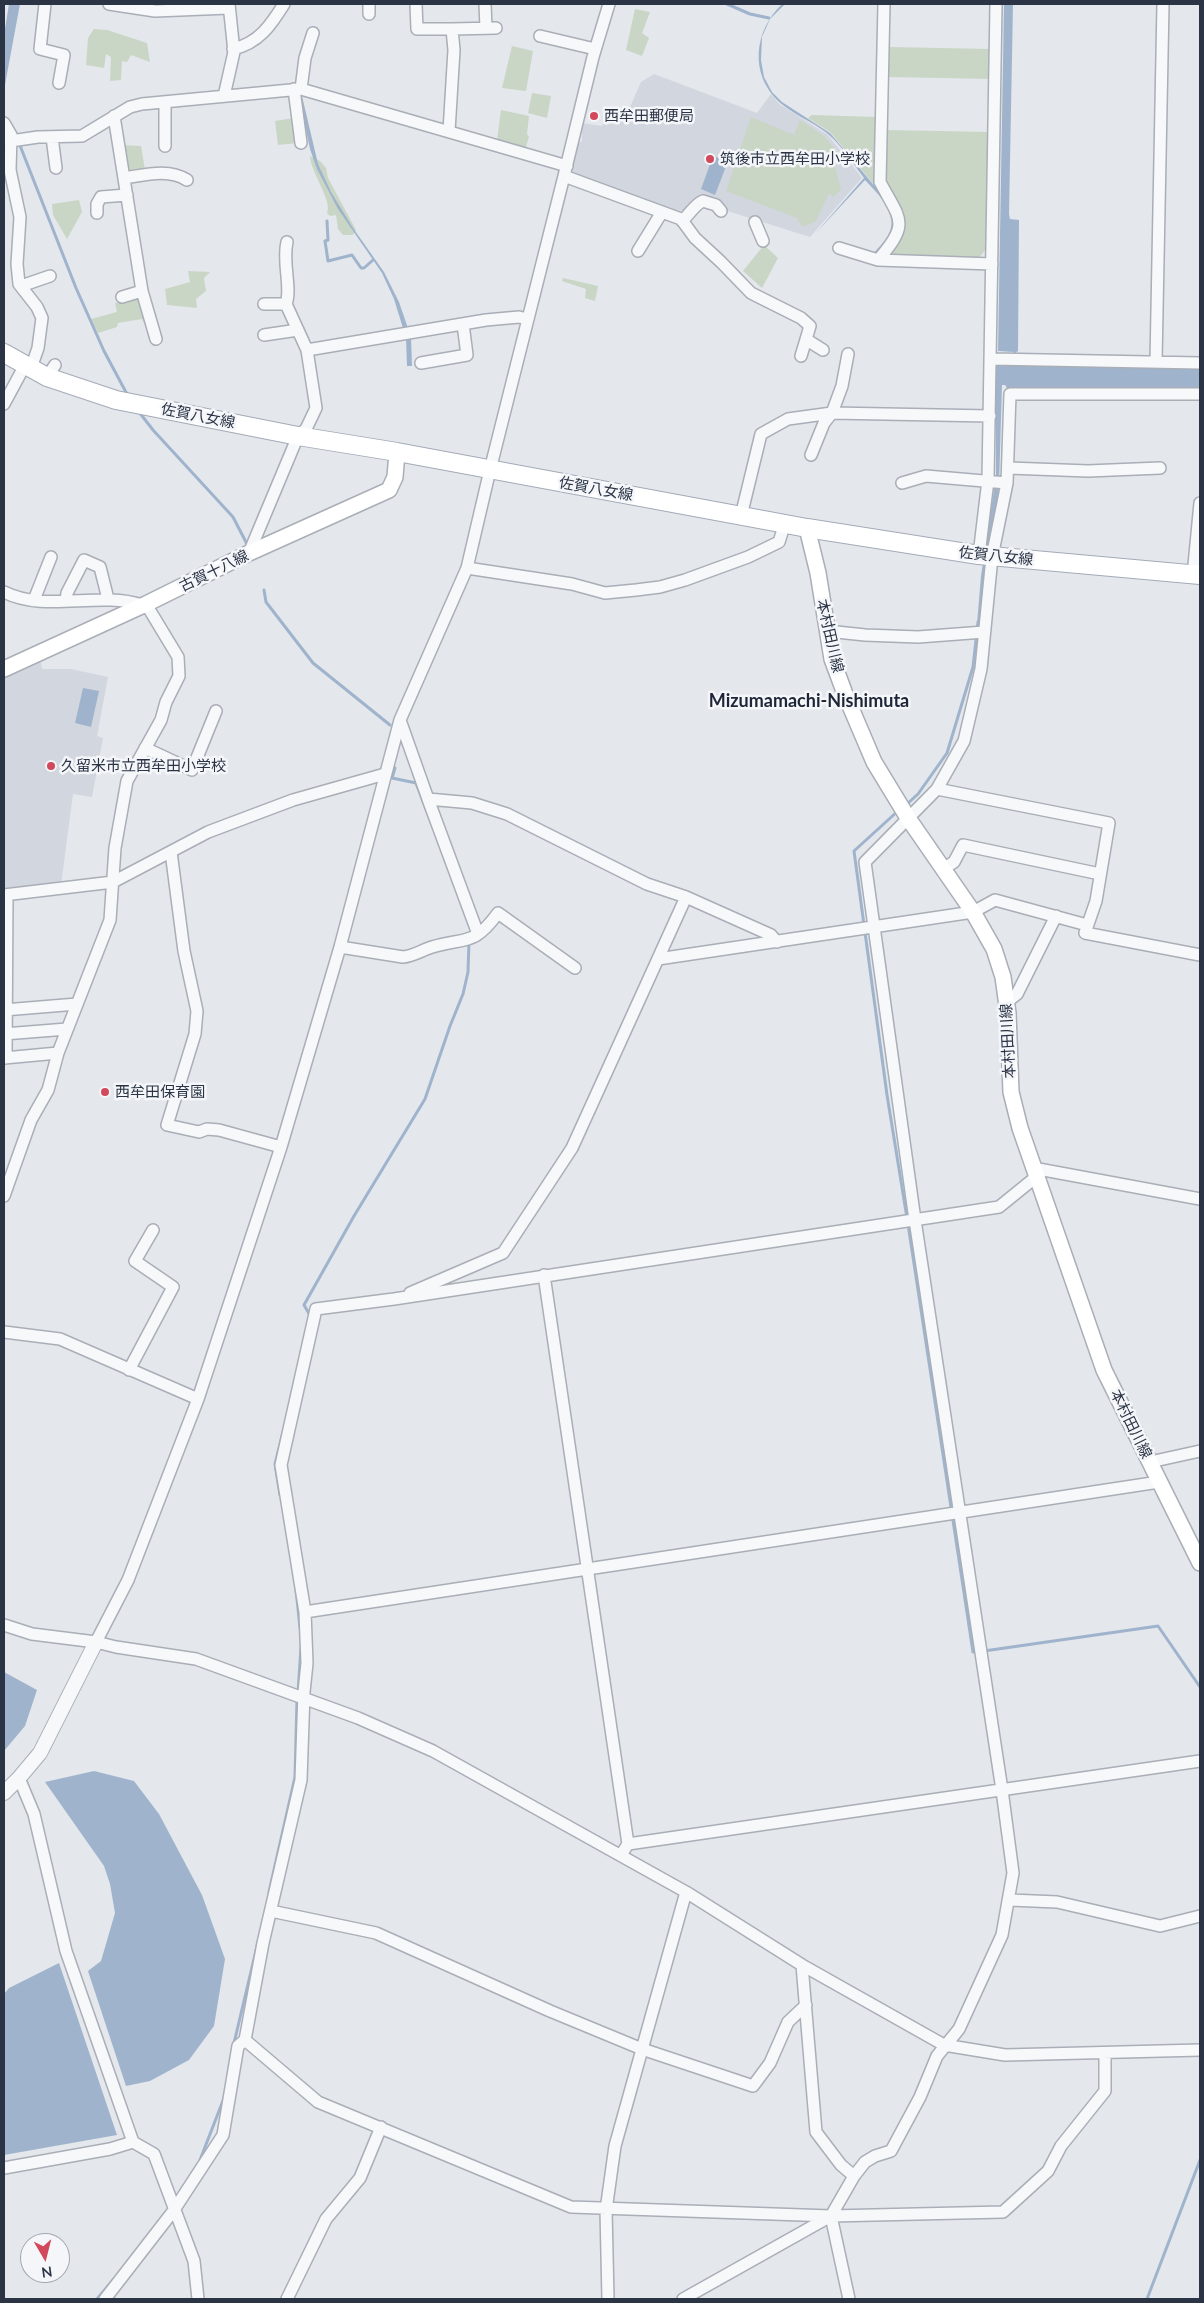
<!DOCTYPE html>
<html>
<head>
<meta charset="utf-8">
<style>
	body { margin:0 }
	#map { position:relative; width:1204px; height:2303px; overflow:hidden; background:#e4e7ec; font-family:Lato,sans-serif }
	canvas { display:block }
	.frame { position:absolute; inset:0; border:5px solid #2b3445; pointer-events:none }
	.north { position:absolute; left:20px; top:2233px; width:50px; height:50px; box-sizing:border-box; background:#f4f6f9; border:1px solid #a4a8b1; border-radius:50%; rotate:172deg; font-size:14px; font-weight:700; line-height:20px; text-align:center; color:#2b3445 }
	.north::after { content:''; display:block; margin:auto; width:18px; height:22px; background:#d1495b; clip-path:polygon(50% 0,100% 100%,50% 72%,0 100%) }
</style>
</head>
<body>
<div id="map">
<canvas width="1204" height="2303"></canvas>
<div class="frame"></div>
<div class="north">N</div>
</div>
<script>
const ctx = document.querySelector('canvas').getContext('2d');
ctx.lineJoin = 'round';
function paint(path, color) { ctx.fillStyle = color; ctx.fill(path, 'evenodd'); }
function strokePath(path, color, width, dash) { ctx.strokeStyle = color; ctx.lineWidth = width; ctx.lineCap = dash ? 'butt' : 'round'; ctx.setLineDash(dash || []); ctx.stroke(path); }
function write(font, color, halo, rows, align = 'center') {
  ctx.font = font + ' Lato,"Noto Sans JP",sans-serif'; ctx.lineWidth = 5; ctx.setLineDash([]); ctx.textBaseline = 'middle'; ctx.strokeStyle = halo; ctx.fillStyle = color; for (const [text, x, y, turn = 0] of rows) {
    ctx.save(); ctx.translate(x, y); ctx.rotate((+turn || 0) * Math.PI / 180); ctx.textAlign = isNaN(turn) ? turn : align; if (halo) ctx.strokeText(text, 0, 0); ctx.fillText(text, 0, 0); ctx.restore();
  }
}
paint(new Path2D(`
	M654,74L757,113L771,94L779,104L828,135L862,178L810,237L721,209L714,200L701,196L696,197L688,209L683,211L673,210L569,173L578,144L582,141V123L602,126L606,113L626,116L641,82Z
	M40,656L42,669H71L108,677L97,736L103,738L92,797L73,794L61,885L4,891V673Z`), '#d2d6de');
paint(new Path2D(`
	M635,9L650,12L642,33L649,38L642,56L626,50Z
	M94,29L107,30L147,43L150,62L131,55L127,62L122,61L121,80L110,81L111,57L106,54L104,68L86,65L88,38Z
	M512,46L533,51L526,91L502,88Z
	M888,47L992,49V79L887,77Z
	M532,93L551,96L547,118L528,113Z
	M501,110L529,116L527,134L529,137L525,150L497,140Z
	M812,115L878,117L876,187L830,132L808,118Z
	M751,117L794,135L800,120L824,136L840,155L835,166L841,189L834,197L829,193L816,221L802,227L797,218L726,191Z
	M294,118L298,143L278,145L275,121Z
	M885,130L991,132L989,246L977,260L890,259L888,254L899,235L883,183Z
	M121,145L141,146L145,170L128,174Z
	M310,156L320,161L326,168L328,178L356,230L353,235H343L338,229L336,215L330,216L327,213C333,202 311,173 310,156Z
	M79,200L82,212L67,239L53,215L52,204Z
	M764,245L778,258L762,288L743,271Z
	M188,271L210,272L204,278L206,291L196,299L197,308L167,305L165,289L190,282Z
	M563,278L598,286L595,301L585,298L586,289L562,281Z
	M140,296L147,323H144L142,319L118,323L117,327L98,333L91,319L117,312L115,303Z`), '#c9d6c5');
paint(new Path2D(`
	M9,4H20L4,90V35Z
	M782,4H785L770,19L762,37L761,60L764,77L772,92L782,102L830,133L888,202L893,220L892,232L873,257L871,256C877,249 885,242 889,234C899,213 878,194 865,180L814,235L864,178C853,164 841,145 828,134C813,122 794,115 779,102C749,74 754,31 782,4Z
	M1004,4H1013L1009,214L1010,219L1019,220L1018,351L1014,354L1013,352L998,351Z
	M299,96H302L318,164L331,192L353,228L384,272L399,302L411,337L412,366H407L406,338L394,299L382,273L338,209L317,169L310,149Z
	M713,156L728,161L715,195L701,189Z
	M996,364L1200,368V389L1007,388L1005,385H1002L999,486L980,626L977,624L981,576L996,476Z
	M83,688L99,691L91,727L75,723Z
	M4,1672L37,1690L25,1726L4,1751Z
	M94,1771L134,1781L159,1814L202,1895L225,1959L214,2026L189,2060L150,2081L126,2086L88,1971L101,1961L115,1913L110,1884L104,1866L45,1782Z
	M59,1963L117,2135L4,2155V1994L9,1988Z`), '#9fb4cc');
strokePath(new Path2D(`
	M727,4L750,14L769,18
	M19,143L76,288L104,351L128,396
	M327,221L328,240L325,241L328,261L352,255L361,268H364L373,260
	M139,412L153,430L233,517L248,546
	M264,590L266,602L313,663L390,725
	M395,768L392,778L416,783L429,817
	M906,805L918,794L947,753L973,667L978,622
	M899,810L854,851L887,1095L907,1218
	M908,1224L973,1652L978,1651
	M311,1317L304,1305L354,1216L425,1099L450,1026L463,994L468,972L469,941
	M280,1495L275,1464L283,1432
	M296,1589L300,1628
	M984,1651L1158,1626L1200,1687
	M298,1693L301,1647
	M269,1892L295,1777L297,1699
	M234,2043L258,1942
	M200,2160L224,2098
	M97,2299L113,2280
	M1147,2299L1200,2160`), '#9fb4cc', 3);
const minor = new Path2D(`
	M45,4L40,49L64,55L59,83
	M109,4L155,11L229,8
	M369,4V14
	M416,4L417,29H452L454,50L449,131
	M485,4L486,28
	M452,29L496,28
	M540,36L595,49
	M233,49C259,43 271,25 284,4
	M294,89L301,143
	M301,89L305,58L313,33
	M224,96L234,52L229,4
	M165,102V146
	M114,116L142,291L156,339
	M4,123L11,135L10,170L20,217L17,264L19,284L37,307L42,318L38,348L31,368
	M52,137L56,168
	M4,142L38,137L82,136L130,107L142,104L301,89L567,166
	M564,176L681,219L695,238L721,262L751,293L801,318L810,326L801,356
	M124,178C145,175 168,168 187,180
	M97,213V204L101,197L127,195
	M682,221C689,215 695,204 703,201L716,205L721,211
	M755,222L763,241
	M839,248L878,260L992,264
	M638,251L662,212
	M878,260C910,223 901,221 880,182L884,4
	M21,286L50,276
	M122,297L142,291
	M286,304C292,288 282,263 287,242
	M264,335L298,330
	M807,340L823,350
	M307,350L486,320L519,317L527,319
	M992,359L1200,363
	M1156,362L1163,4
	M421,363L467,355L463,324
	M47,377L55,365
	M4,404L25,365
	M811,455L824,423L832,413L842,386L848,354
	M1009,468L1088,471L1160,468
	M902,483L926,476L1007,483
	M741,516L761,434L788,419L832,413L990,416
	M249,553L298,436L306,429L316,408L307,350L286,304H264
	M979,555L988,480L996,4
	M467,568L572,584L605,593L636,590L660,587L685,580L748,557L779,542L785,523
	M1193,575L1200,503
	M4,592C46,613 98,591 142,605
	M34,600L51,557
	M66,601L67,593L84,560L100,567L108,599
	M827,631L865,635L918,637L984,632
	M400,720L428,799L472,803L507,814L647,884L686,897L771,935L777,942
	M145,748L192,770L216,711
	M937,789L1109,823L1096,901L1085,933L1200,955
	M428,799L478,934
	M171,852L184,951L197,1011L195,1034L167,1125L199,1132L207,1129L219,1130L281,1147
	M943,869L954,862L963,845L1100,874
	M4,895L113,882L208,832L293,800L385,774
	M340,947L403,957C414,956 422,950 432,947C467,937 474,946 498,913L575,968
	M658,959L973,912L995,900L1087,925
	M1007,1002L1017,994L1056,916
	M4,1010L77,1004
	M4,1034L67,1029
	M4,1058L58,1053
	M6,1058L7,895
	M1033,1168L1200,1199
	M4,1196L31,1120L48,1090L58,1053L110,920L115,848L127,781L161,720L166,702L179,676L178,657L146,604
	M544,1275L628,1844L621,1855
	M410,1293L503,1253L572,1148L686,897
	M4,1332L60,1339L198,1399
	M129,1370L173,1287L135,1261L153,1230
	M1150,1462L1200,1451
	M305,1612L1159,1482
	M4,1625L32,1634L96,1642L116,1647L196,1659L358,1718L433,1751L686,1892L802,1965L944,2045L1005,2055L1200,2050
	M96,1642L128,1580L198,1399L281,1147L340,947L400,720L467,568L490,470L564,176L593,57L609,4
	M19,1778L34,1814L66,1951L133,2142L154,2154L194,2261L198,2299
	M628,1844L1200,1761
	M1010,1900L1057,1902L1160,1926L1200,1916
	M271,1911L376,1933L550,2011L642,2049L753,2086L770,2063L788,2022L806,2005
	M802,1965L816,2132L841,2165L854,2176
	M245,2040L318,2102L571,2207L831,2216L1003,2212L1048,2171L1061,2146L1105,2091V2053
	M4,2168L110,2149L133,2142
	M831,2216L849,2299
	M105,2299L174,2210L223,2135L238,2046L245,2040L263,1943L301,1780L304,1692L307,1663L305,1612L281,1465L316,1309L394,1299L999,1207L1036,1177
	M287,2299L326,2219L360,2178L381,2127
	M608,2299L606,2210L615,2146L686,1892
	M683,2299L831,2216L854,2176L865,2162L875,2156L891,2151L920,2097L937,2056L959,2029L1002,1935L1013,1873L1002,1790L915,1220L865,862L937,789L964,741L981,669L992,557L1007,483L1010,394H1200`);
const tertiary = new Path2D(`
	M4,1793L19,1778L40,1753L96,1642`);
const secondary = new Path2D(`
	M807,528L818,573L832,659L845,694L874,762L908,818L973,912L994,949L1003,977L1008,1013L1011,1092L1020,1128L1104,1370L1200,1563
	M4,669L146,604L249,553L389,490L395,477L397,452`);
const primary = new Path2D(`
	M4,353L47,377L116,400L298,436L397,452L807,528L979,555L1200,575`);
strokePath(minor, '#a9aeb7', 14);
strokePath(tertiary, '#a9aeb7', 16);
strokePath(secondary, '#a9aeb7', 18);
strokePath(primary, '#a3abb8', 20);
strokePath(minor, '#f7f8fa', 11);
strokePath(tertiary, '#f7f8fa', 14);
strokePath(secondary, '#fff', 15);
strokePath(primary, '#fff', 18);
for (const [x, y, r, color] of [
	[594,116,5,"#d1495b"],
	[710,159,5,"#d1495b"],
	[51,766,5,"#d1495b"],
	[105,1092,5,"#d1495b"]
]) { const dot = new Path2D(); dot.arc(x, y, r, 0, 2 * Math.PI); ctx.fillStyle = color; ctx.fill(dot); strokePath(dot, '#f4f6f9', 2); }
write('15px', '#2b3445', '#f4f6f9', [
	["西牟田郵便局",604,116],
	["筑後市立西牟田小学校",720,159],
	["久留米市立西牟田小学校",61,766],
	["西牟田保育園",115,1092]
], 'left');
write('15px', '#2b3445', '#f4f6f9', [
	["佐賀八女線",198,416,11],
	["佐賀八女線",596,489,10],
	["佐賀八女線",996,556,6],
	["古賀十八線",214,571,-26],
	["本村田川線",830,636,77],
	["本村田川線",1008,1041,-93],
	["本村田川線",1131,1424,64]
]);
write('bold 18px', '#1d2536', '#f4f6f9', [
	["Mizumamachi-Nishimuta",809,701]
]);
</script>
</body>
</html>
